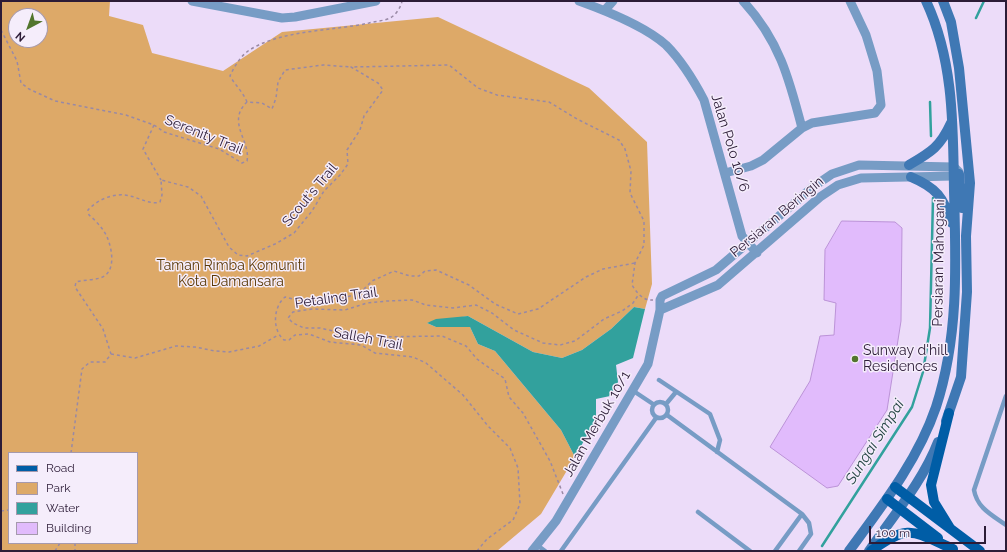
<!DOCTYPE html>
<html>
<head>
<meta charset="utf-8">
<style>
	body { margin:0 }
	#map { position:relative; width:1007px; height:552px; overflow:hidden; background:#ecdcf9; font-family:Raleway,sans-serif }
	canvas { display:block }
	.frame { position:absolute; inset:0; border:2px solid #2c1c37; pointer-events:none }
	.legend { position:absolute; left:8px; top:452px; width:130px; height:92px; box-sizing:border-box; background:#f5edfb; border:1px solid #a599ad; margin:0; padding:5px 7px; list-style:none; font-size:12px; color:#2c1c37 }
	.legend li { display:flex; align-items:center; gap:8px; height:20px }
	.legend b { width:20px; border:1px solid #a599ad }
	.north { position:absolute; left:8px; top:8px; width:40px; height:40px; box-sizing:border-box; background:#f5edfb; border:1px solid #a599ad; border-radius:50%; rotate:221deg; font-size:11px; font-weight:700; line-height:16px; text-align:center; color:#2c1c37 }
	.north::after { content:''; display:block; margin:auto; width:14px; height:18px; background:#52752d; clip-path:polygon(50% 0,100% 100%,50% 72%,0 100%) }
	.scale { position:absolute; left:869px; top:526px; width:117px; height:18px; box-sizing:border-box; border:2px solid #2c1c37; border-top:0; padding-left:5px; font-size:12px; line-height:14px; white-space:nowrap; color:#2c1c37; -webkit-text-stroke:3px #f5edfb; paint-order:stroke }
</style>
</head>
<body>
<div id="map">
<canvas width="1007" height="552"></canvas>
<div class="frame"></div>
<ul class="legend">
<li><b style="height:5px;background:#005da6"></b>Road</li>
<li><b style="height:11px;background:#dda968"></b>Park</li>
<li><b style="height:11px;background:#32a19d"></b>Water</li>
<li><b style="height:11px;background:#e1bbfc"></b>Building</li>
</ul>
<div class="north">N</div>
<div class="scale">100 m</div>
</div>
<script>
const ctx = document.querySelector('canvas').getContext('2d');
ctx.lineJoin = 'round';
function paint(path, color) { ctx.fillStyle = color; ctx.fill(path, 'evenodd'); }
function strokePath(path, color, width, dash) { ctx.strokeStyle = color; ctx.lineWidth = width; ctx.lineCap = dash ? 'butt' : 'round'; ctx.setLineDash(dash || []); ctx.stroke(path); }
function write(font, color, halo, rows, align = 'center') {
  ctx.font = font + ' Raleway,sans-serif'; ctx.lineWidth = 3; ctx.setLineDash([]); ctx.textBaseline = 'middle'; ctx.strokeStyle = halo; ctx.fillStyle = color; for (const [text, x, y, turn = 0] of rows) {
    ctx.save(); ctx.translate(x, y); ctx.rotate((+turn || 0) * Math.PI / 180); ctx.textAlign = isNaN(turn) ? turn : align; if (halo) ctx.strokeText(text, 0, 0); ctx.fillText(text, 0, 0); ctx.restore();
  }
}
paint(new Path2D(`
	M1,1H110L109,16L143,25L152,53L223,71L282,32L438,17L589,88L647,142L652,284L645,309L634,307L611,329L582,350L562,358L533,352L468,316L427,323L436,327H470L478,344L495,351L561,430L575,457L541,514L497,551H1ZM16,16H40V40H16ZM9,453H137V543H9Z`), '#dda968');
paint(new Path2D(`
	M634,307L645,309L633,358L616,365L618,382L610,396L596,399V419L575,457L561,430L495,351L478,344L470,327H436L427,323L436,319L468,316L533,352L562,358L582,350L611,329Z`), '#32a19d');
strokePath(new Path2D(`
	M976,18L984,1
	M930,102L931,136
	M822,546L912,407L923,372L930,328L933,198`), '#32a19d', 2.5);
const building = new Path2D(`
	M842,221L895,222L902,228L901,321L887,410L838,486L827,488L770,447L810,381L820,336L834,335L836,303L824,300L825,250Z`);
paint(building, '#e1bbfc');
strokePath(building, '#bb92d7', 1);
strokePath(new Path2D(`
	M1,30L17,61L21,83L29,89L55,101L126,115L154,125L164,132L219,149L242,163L247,161C251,141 226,122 247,102L262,103L272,109L276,98L278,82L285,70L323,65L351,67
	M247,102C243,92 235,85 230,76C234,67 240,57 248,51C279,30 333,31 369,23C376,21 384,21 390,18C396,15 401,7 402,1
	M154,125L143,149L161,180
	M111,354L135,358L176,346L195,347L215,351L229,352L259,346L278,335
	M71,453L82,369L90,362H105L111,354L103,329L75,287L76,282C84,280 93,280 100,278C117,273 112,248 107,237C103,228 96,221 89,215L88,210C98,199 115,192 130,196C140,198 150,205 160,202L162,195L161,180L188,187L201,196L229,247L238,255L247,256L275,244L294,233L312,211L324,191L340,175L348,164L347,150L360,130L364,116L383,90L378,83L351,67L449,65L478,88L497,95L549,102L577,119L619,140L625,149L631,171L630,193L644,221V245L635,263L632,285C637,293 643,301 653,300
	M563,494L550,461L523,413L509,397L505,379L477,359L466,346L442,336L379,337L338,332L320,328H304L293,323L288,318L293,312L312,309L345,310L367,303L387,301L412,300L426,305L453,308L476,305L492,313L514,330L543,343L560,345L575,341L604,319L622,311L633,303L639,294
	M1,511L9,510
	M75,543V551
	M55,551L60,543
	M477,551L487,539L513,520L520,504L518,468L510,448L488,426L463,395L426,363L413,357L375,353L361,345L330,342L309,334L295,335L289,340H284C272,330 273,307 285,297L304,302L340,299L360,293L372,281L394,271L410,276H419L425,271L436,270L469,285L495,304L518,314L538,309L586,277L603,269L635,263`), '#9989a5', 1.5, [3, 3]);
strokePath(new Path2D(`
	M659,380L710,414L720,440L717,452
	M632,390L653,404
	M1006,396L974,490C977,508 992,515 1006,525
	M652 410a8 8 0 1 1 16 0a8 8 0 1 1-16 0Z
	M666,404L676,392
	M667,415L802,514L809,523L811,534L799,551
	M698,512L750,551
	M537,545L545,551
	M561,551L656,418
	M775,551L802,514`), '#779cc5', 4.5);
strokePath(new Path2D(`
	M192,1L282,18L295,17L376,1
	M579,1C604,10 646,27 666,45C682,61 694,81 704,100L742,236L757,253
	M743,1C779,40 789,78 802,128
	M605,10L613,1
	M725,173L751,166L763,160L802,128L812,123L875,113L881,105L877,71L866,35L850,1
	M532,551L556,521L648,364L660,310V300L662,296L716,270L813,187L832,174L859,165L954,167L959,172L954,176L861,178L838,185L820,197L718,285L660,310`), '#779cc5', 9);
strokePath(new Path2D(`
	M943,1L951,22L959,68L970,183L966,236L967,292L961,377L946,421
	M909,165C931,152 940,147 951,123
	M959,174L962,208
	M911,177C937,188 943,197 952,223
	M849,551C882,506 918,460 936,407C959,337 956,263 954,191C953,126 954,61 926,1
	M869,551C893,516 923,481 938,442`), '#3f78b4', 10);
strokePath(new Path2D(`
	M949,413L931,485L934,502L950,528
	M895,487L980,551
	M887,499L938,538
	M871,551C909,523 913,531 953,549`), '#005da6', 10);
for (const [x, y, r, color] of [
	[855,359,4,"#52752d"]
]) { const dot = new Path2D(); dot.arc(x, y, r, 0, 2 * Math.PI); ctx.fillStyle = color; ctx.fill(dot); strokePath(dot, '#f5edfb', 1.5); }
write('14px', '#2c1c37', '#f5edfb', [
	["Serenity Trail",204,135,22],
	["Jalan Polo 10/6",730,143,73],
	["Scout's Trail",310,195,-50],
	["Persiaran Beringin",777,217,-40],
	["Persiaran Mahogani",939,263,-89],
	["Petaling Trail",336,298,-8],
	["Salleh Trail",368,339,11],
	["Jalan Merbuk 10/1",597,424,-60]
]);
write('14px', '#5a3805', '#f5edfb', [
	["Taman Rimba Komuniti",231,266],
	["Kota Damansara",231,282]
]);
write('14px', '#2c1c37', '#f5edfb', [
	["Sunway d'hill",863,351],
	["Residences",863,367]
], 'left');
write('italic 15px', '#274746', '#f5edfb', [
	["Sungai Simpai",875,442,-58]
]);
</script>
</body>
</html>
